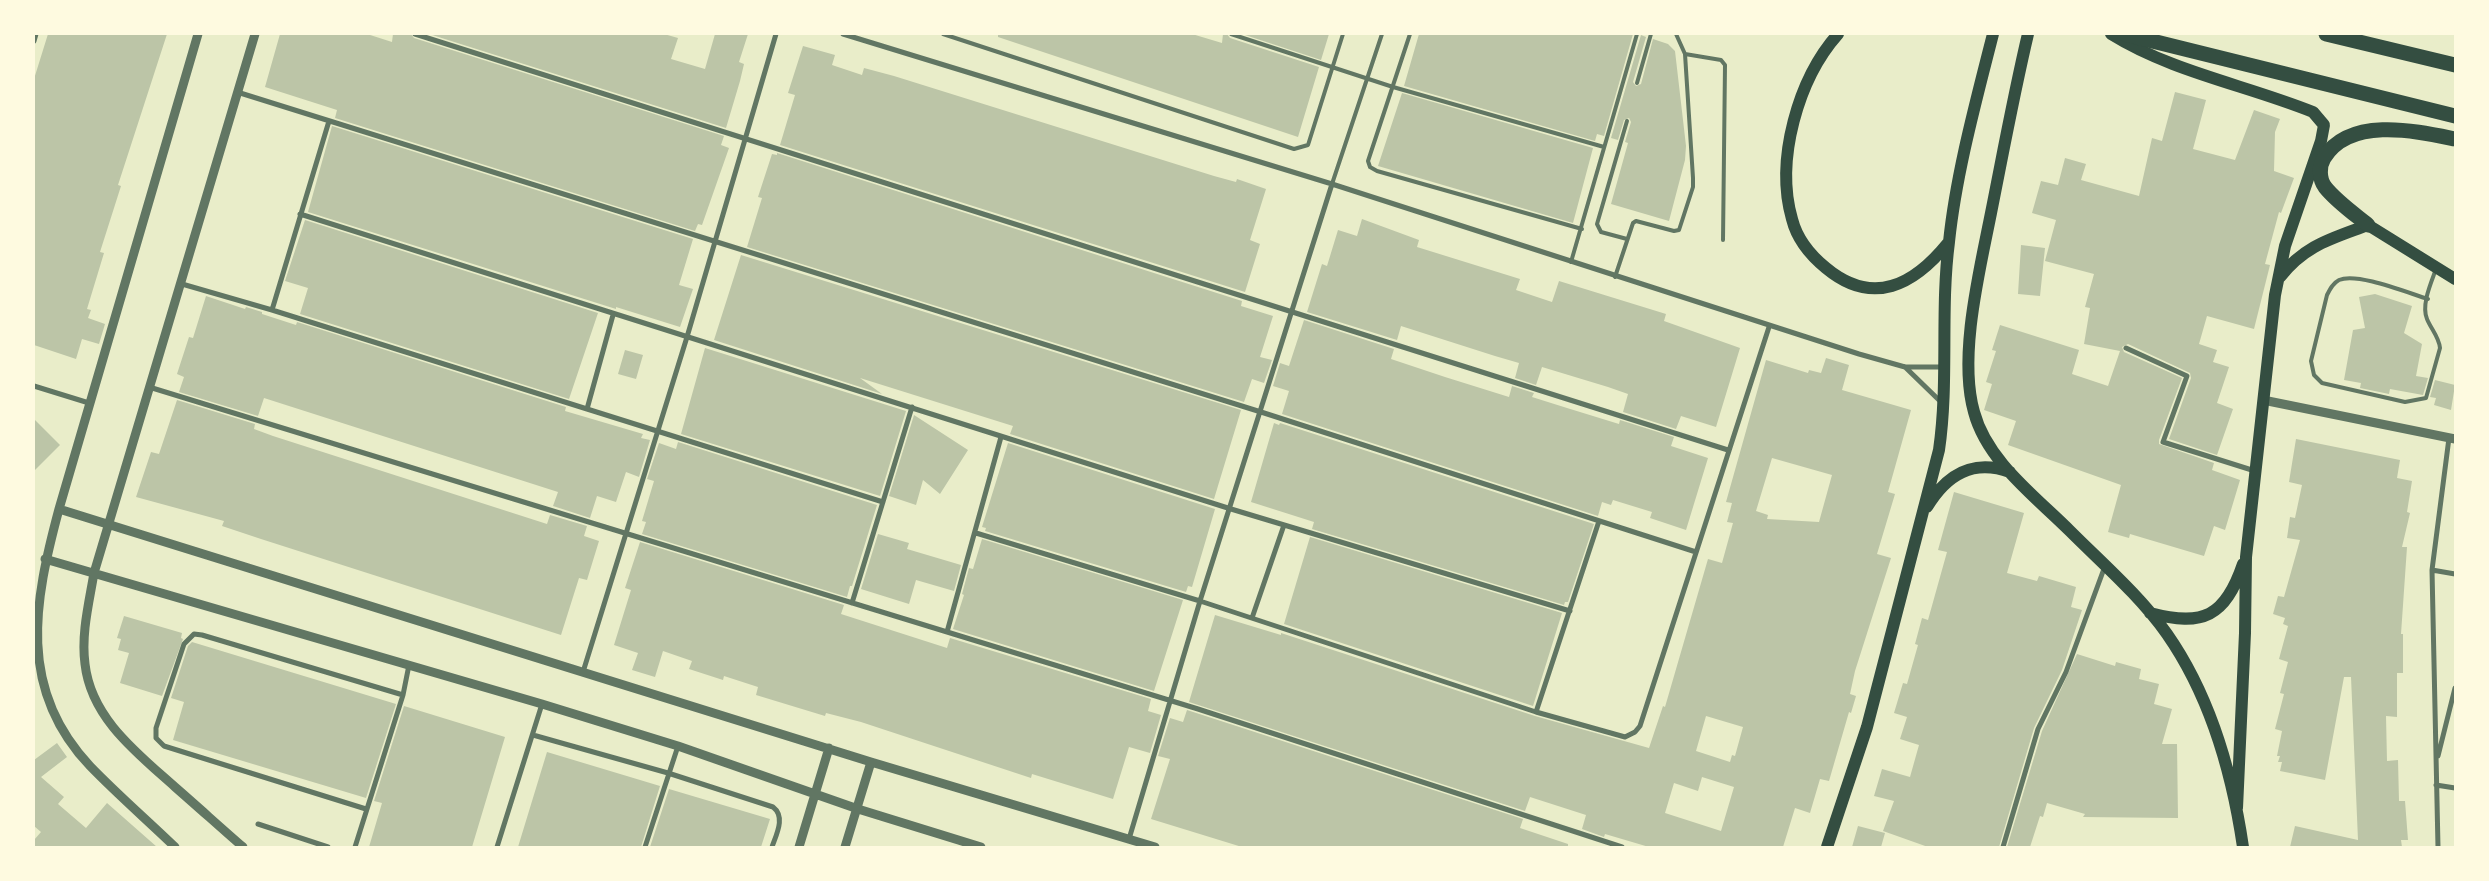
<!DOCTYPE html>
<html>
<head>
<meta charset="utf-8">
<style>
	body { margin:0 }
	#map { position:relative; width:2489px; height:881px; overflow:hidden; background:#e9edc9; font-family:"Open Sans",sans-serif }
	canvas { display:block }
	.frame { position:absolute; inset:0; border:35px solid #fefae0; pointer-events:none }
</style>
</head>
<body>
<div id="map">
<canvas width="2489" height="881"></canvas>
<div class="frame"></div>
</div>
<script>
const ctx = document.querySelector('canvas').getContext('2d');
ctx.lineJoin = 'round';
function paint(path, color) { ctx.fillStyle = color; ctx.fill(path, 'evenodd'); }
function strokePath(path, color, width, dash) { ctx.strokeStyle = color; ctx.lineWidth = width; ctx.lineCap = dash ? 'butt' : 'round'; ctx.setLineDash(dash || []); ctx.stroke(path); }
paint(new Path2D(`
	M48,34H167L118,185L121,186L100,252L104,253L87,309L91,310L88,318L105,324L99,344L82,339L76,359L34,345V79Z
	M280,34H367L392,42L393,34H411L414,38L724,136L721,145L729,148L702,225L698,224L695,231L335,118L337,110L265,87Z
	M429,34H664L678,38L671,59L705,69L715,34H748L739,62L744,64L740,81L726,128Z
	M998,34H1192L1222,43L1223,34H1227L1230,38L1319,67L1298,137L998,37Z
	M1242,34H1329L1321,60Z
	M1419,34H1633L1604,136L1597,134L1595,141L1404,86Z
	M1641,35L1646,37L1633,82L1636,86L1641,84L1653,39L1668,44L1675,51L1686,146L1685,160L1669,221L1611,204L1628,143L1625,142L1631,122L1629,118L1624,120L1618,140L1611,138Z
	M803,46L835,55L832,65L862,75L864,68L894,76L1214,176L1236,182L1237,179L1266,189L1250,240L1260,244L1245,292L780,145L795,95L788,93Z
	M2175,92L2206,100L2193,149L2235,160L2254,110L2280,119L2275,132L2274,171L2294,178L2281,213L2279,212L2265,264L2270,265L2254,329L2207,316L2199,344L2217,350L2213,362L2229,367L2217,403L2233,409L2217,455L2169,439L2191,378L2190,373L2128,344L2122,347L2124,352L2182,378L2159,440V444L2214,463L2212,470L2240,480L2225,530L2214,526L2204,556L2130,534L2129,538L2108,532L2121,485L2008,445L2016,421L1984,410L1992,384L1986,382L1996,351L1992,350L2000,325L2079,350L2072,374L2108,386L2120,351L2084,344L2090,308L2085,307L2094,274L2045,261L2056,220L2032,213L2041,181L2058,185L2065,158L2086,164L2081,180L2139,196L2152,138L2162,141Z
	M1402,93L1593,148L1573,223L1378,166Z
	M332,126L693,239L679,285L693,289L680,327L616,307V309L308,212Z
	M777,153L1242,301L1241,306L1273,316L1260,357L1272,360L1264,383L1252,379L1244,402L747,247L762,198L758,197L772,154L777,155Z
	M1362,219L1419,240L1417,247L1520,279L1516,290L1552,302L1559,281L1666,314L1664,321L1740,348L1716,427L1681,416L1676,429L1623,412L1628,394L1608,387L1542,367L1536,385L1515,378L1519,363L1495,356L1401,326L1397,340L1307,312L1322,264L1327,266L1338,230L1357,236Z
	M305,220L598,313L569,399L300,314L308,288L285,281Z
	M2021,245L2045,248L2040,296L2018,294Z
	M741,255L1241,410L1214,499L1010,434L1013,426L860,378L882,394L714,340Z
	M2375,294L2412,306L2404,333L2422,344L2416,376L2428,378L2423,395L2390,389L2389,394L2360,388L2361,383L2344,380L2353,330L2365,328L2359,297Z
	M206,296L245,309L246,307L262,312V314L296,325L297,322L566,407L565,411L643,434L641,438L650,440L639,477L626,472L616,502L597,496L590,518L553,506L558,492L264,398L258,416L179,392L184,377L177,374L189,337L193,338Z
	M1304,320L1394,349L1391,359L1445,377L1509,397L1512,386L1534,393L1532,397L1567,408L1619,424L1620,420L1674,437L1671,446L1708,458L1686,530L1650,518L1652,512L1613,500L1611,505L1602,502L1598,516L1282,414L1289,391L1273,386L1280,363L1289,366Z
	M705,348L906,411L880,496L681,434Z
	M625,350L643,355L636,379L618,374Z
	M1826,358L1849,365L1842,390L1911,410L1888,492L1895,494L1877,554L1891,558L1855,671L1850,694L1856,696L1851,713L1849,712L1829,781L1820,779L1810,813L1795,808L1783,847H1649L1605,834L1604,837L1582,829L1586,815L1530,797L1525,811L1189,702L1215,615L1281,635V633L1535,716L1649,748L1663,706L1665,707L1708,559L1722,563L1733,523L1727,522L1732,503L1726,502L1766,360L1808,373L1809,370L1821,373ZM1772,458L1832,475L1819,522L1767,519L1768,515L1756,511ZM1706,716L1743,727L1735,756L1732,755L1730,762L1696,751ZM1702,777L1734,787L1721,831L1665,813L1674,783L1698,791Z
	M2435,380L2455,385L2451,410L2434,405L2436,398L2430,397Z
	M177,400L255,424L254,429L273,436L547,524L550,515L587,526L584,536L599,541L587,580L579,578L561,635L261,539L222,526L224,521L136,497L151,452L159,454Z
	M914,415L968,450L940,494L923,480L916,505L889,496Z
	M34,419L60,445L34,471Z
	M1274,423L1279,425L1280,423L1594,524L1568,602H1565L1564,605L1312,529L1314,522L1251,502Z
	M2296,439L2400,460L2397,478L2412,481L2407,512L2410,513L2402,547H2407L2401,634H2403V673H2397V717L2386,716L2387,761L2398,760L2399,801H2405L2408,840H2401L2402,847H2290L2295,826L2358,840L2351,677H2344L2325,780L2280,771L2282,762H2278L2280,756H2277L2282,731L2275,729L2284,694L2280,693L2288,662L2279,659L2288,626L2283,624L2285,618L2273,614L2278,596L2284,597L2300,540L2287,538L2290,517L2295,518L2302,485L2289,482Z
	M678,442L877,505L852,586H850L847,597L642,534L646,522L642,521L654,481L647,479L659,443L676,449Z
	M1008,443L1215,509L1192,587L1188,586L1186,592L985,531L986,528L982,527Z
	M1954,492L2024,513L2007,573L2037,581L2039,576L2076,587L2071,607L2082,610L2062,670L2034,728L1999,847H1928L1883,831L1894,801L1874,796L1882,769L1910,777L1919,745L1900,739L1907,717L1894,713L1903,683L1907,684L1918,645L1915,644L1922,618L1928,620L1947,552L1938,550Z
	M878,534L909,543L907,549L961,565L954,591L916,580L909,604L861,589Z
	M1310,537L1562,613L1533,706L1284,624Z
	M982,539L1183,600L1154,691L953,629L964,595L962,594L969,568L973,569Z
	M640,542L844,605L841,614L947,648L950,638L1151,699L1148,711L1161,715L1150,753L1129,747L1113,799L1032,774L1031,778L861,722L826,713L825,716L756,695L758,687L724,676L723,680L689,669L692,661L663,651L655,677L632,670L638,653L614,645L631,590L625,588Z
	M124,616L182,633L181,638L183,639L162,696L120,683L129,653L118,650L121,639L117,638Z
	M192,642L396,704L366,798L173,740L184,702L171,698L188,646Z
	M2077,654L2115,666L2116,662L2141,669L2139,679L2159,684L2154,704L2172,709L2162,744H2177L2178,818L2083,817L2085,814L2047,803L2043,817L2040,816L2030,847H2007L2042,731Z
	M404,706L505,737L472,847H369L382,803L374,801Z
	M1187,710L1523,819L1520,828L1568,844V847H1242L1151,819L1170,759L1158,756L1170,718L1183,722Z
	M57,743L67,757L41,777L64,797L58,804L86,828L107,803L157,847H34V840L41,832L34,826V760Z
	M547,752L660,786L641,847H518Z
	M669,789L770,819L761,847H650Z
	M1858,826L1885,833L1881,847H1852Z`), '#bcc5a7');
strokePath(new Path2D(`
	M943,34L1294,149L1308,145L1343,34
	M1231,34L1393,87L1604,147
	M1410,34L1368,161L1370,167L1377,171L1582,229
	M1685,54L1721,60L1725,65L1723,240
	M1637,83L1651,34
	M1627,121L1597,224L1601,232L1627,239
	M1332,184L1382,34
	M1571,262L1637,34
	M1615,277L1633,223L1636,221L1674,231L1679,230L1693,187V178L1685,54L1676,34
	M2428,299C2408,293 2357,272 2339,280C2333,283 2330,289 2327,295L2311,361L2314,375L2322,383L2405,402L2426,398L2440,348C2439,337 2431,329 2427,319C2421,305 2431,283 2436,269`), '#617663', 4);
strokePath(new Path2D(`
	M415,34L1728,450
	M843,34L1332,184L1859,354L1905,367H1944
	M34,41L36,34
	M237,92L1261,412L1696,552
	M300,214L1231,509L1570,611
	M182,284L272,310L883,502
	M272,310L329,121
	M2126,348L2187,376L2163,442L2255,471
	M1905,367L1941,402
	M34,386L89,403
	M149,387L1198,709L1622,847
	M587,409L613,315
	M976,533L1200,601L1536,712L1625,737L1635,732L1640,726L1769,327
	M2432,570L2455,574
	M852,603L912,407
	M1252,618L1284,525
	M947,632L1001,437
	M583,672L687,337L776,34
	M1536,712L1599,521
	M533,735L668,773L773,807C786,817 776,835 772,847
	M2438,756L2455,688
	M2436,785L2455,788
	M366,809L164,746L156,738V728L184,644L194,634L202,635L403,695
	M258,824L328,847
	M1129,839L1200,601L1332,184
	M355,847L403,695L409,665
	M497,847L542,704
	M645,847L678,746
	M2003,847L2038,729L2066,672L2105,566
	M2438,847L2432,570L2449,438`), '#617663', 5);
strokePath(new Path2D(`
	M2263,400L2455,439
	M59,509L871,762L1155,847
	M45,559L542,704L678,746L858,809L981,847
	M175,847C147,820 117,794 90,766C17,689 34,602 59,509L198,34
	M243,847C220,827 198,807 175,787C137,753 91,718 85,664C81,634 89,603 94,573L255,34
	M799,847L829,748
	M845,847L871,762`), '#617663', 9);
strokePath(new Path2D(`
	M1838,34C1798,79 1775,160 1792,219C1797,239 1810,255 1826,268C1873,307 1914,285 1948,243
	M2028,34C2014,93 2003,153 1991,213C1980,269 1958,356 1974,412C1987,461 2035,496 2070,531C2103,564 2140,596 2167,634C2211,697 2232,772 2243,847
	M2111,34C2172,72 2246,85 2313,112L2324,125L2321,141L2285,246L2275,295L2246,557L2245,633L2237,808
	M2280,277C2305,245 2331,239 2368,225L2455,279
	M1927,507C1947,474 1973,459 2010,472
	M2150,613C2203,627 2225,617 2243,564
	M1827,847L1867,727L1939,450C1949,381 1940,311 1949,242C1956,174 1976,101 1993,34`), '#344e41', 12);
strokePath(new Path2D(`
	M2124,34L2455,116
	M2326,34L2455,65
	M2368,225C2353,213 2336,201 2325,187C2319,179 2319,166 2324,158C2350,116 2416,131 2455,139`), '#344e41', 15);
</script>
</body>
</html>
